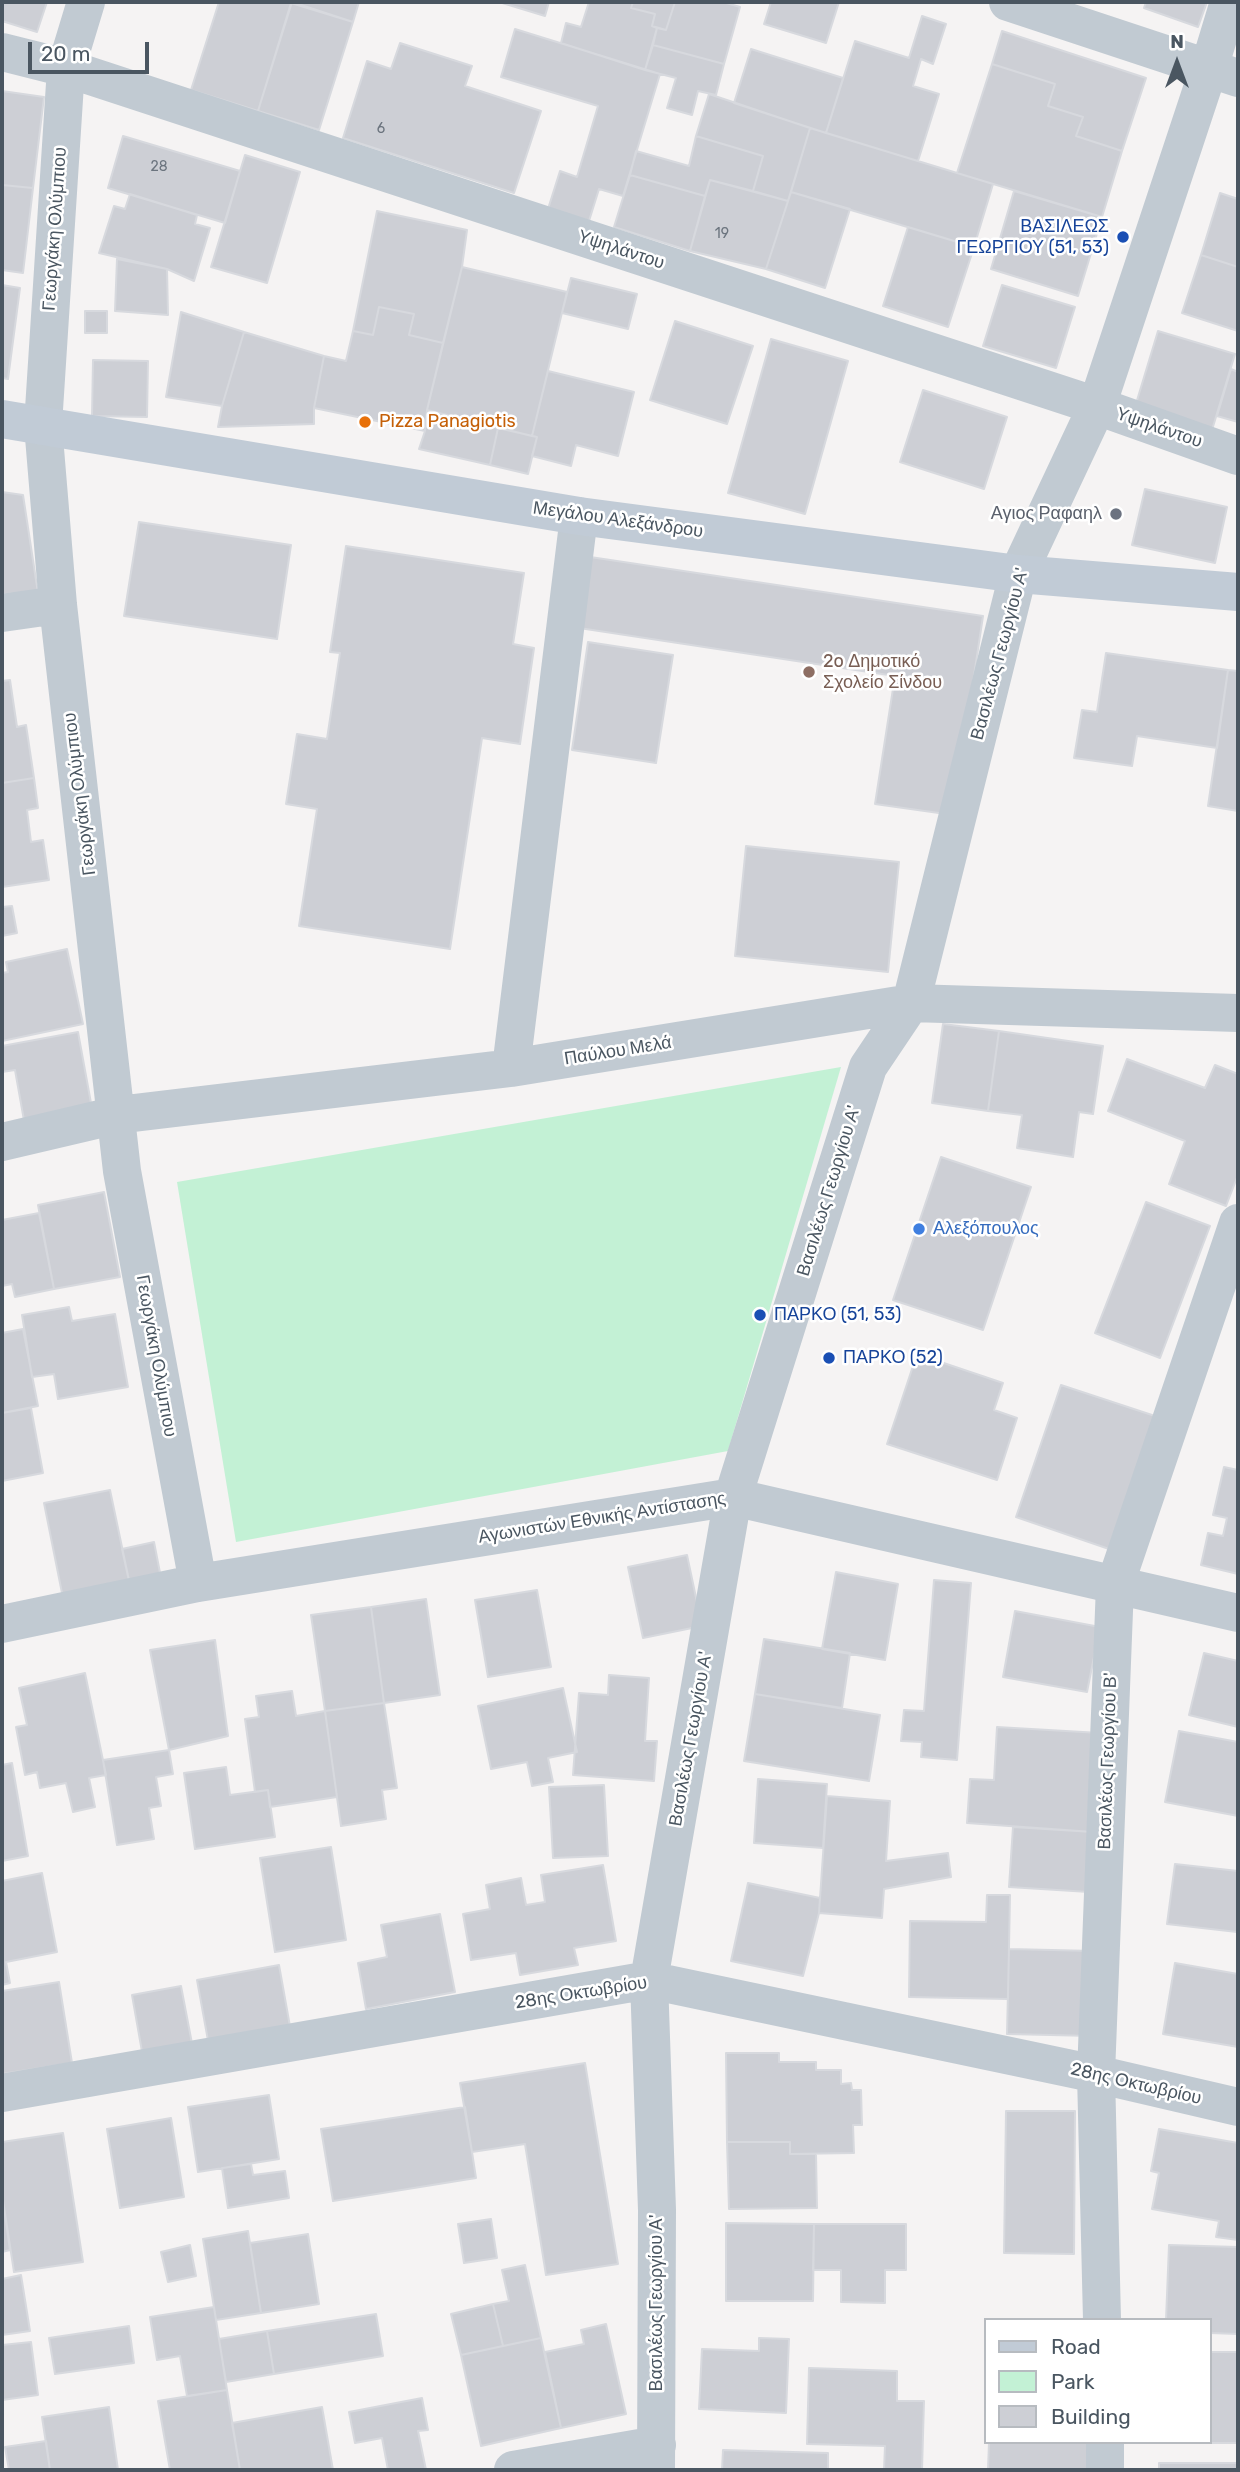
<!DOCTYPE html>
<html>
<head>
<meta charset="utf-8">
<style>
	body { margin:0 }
	#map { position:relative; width:1240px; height:2472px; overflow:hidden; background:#f5f3f3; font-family:Rubik,sans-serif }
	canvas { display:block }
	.frame { position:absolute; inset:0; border:4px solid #4a5661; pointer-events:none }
	.legend { position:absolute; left:984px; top:2318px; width:228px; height:126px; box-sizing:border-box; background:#fff; border:2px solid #b7bbc0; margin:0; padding:9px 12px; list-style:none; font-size:21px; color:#4a5661 }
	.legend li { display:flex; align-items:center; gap:14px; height:35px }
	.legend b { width:35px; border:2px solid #b7bbc0 }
	.north { position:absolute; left:1142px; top:28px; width:70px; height:70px; -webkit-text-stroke:5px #fff; paint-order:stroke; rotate:0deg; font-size:19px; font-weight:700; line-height:28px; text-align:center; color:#4a5661 }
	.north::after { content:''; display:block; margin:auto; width:24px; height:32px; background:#4a5661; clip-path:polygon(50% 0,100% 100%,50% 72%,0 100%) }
	.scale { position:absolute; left:28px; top:42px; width:121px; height:32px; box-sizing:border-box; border:4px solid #4a5661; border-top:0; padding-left:9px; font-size:21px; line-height:24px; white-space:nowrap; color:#4a5661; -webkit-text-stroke:5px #fff; paint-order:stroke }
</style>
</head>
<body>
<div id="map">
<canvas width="1240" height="2472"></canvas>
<div class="frame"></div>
<ul class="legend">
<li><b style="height:9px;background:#c1cbd6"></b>Road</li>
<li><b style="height:19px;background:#c3f1d5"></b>Park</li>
<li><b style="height:19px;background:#cdcfd5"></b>Building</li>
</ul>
<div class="north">N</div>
<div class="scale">20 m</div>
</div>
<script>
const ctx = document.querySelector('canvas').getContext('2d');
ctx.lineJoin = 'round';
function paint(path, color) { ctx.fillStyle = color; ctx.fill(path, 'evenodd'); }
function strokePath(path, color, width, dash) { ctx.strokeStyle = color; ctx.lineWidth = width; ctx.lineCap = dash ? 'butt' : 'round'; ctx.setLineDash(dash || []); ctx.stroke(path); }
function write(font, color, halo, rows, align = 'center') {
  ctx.font = font + ' Rubik,sans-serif'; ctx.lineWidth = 5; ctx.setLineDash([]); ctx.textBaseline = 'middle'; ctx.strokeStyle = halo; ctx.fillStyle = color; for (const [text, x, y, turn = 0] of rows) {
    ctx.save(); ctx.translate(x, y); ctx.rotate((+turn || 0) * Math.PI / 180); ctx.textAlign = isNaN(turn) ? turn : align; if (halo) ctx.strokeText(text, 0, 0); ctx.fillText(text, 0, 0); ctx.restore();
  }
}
paint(new Path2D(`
	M841,1067L728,1451L236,1542L177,1182Z`), '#c3f1d5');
const building = new Path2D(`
	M2,2H47L37,32L2,21Z
	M219,2H292L258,111L191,90Z
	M292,2H359L353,22Z
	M499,2H549L545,16Z
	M589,2H633L631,8L655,14L652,26L657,28L645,70L561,43L566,23L581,27Z
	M633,2H675L666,30L652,26L655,14L631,8Z
	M675,2H723L740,7L724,64L653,45L657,28L666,30Z
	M771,2H839L826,43L764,24Z
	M1146,2H1207L1198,27L1144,8Z
	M291,3L353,22L319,130L258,111Z
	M922,16L946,24L933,64L921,59L913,86L939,94L918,161L826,133L855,41L909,58Z
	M515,29L660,74L623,196L599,189L589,221L548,209L560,171L577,177L598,106L501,77Z
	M1002,31L1146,78L1122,151L1076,136L1083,117L1048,106L1055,84L992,64Z
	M400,43L472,66L465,86L541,111L514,193L343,138L367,61L391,69Z
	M653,45L724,64L716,95L698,91L692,115L667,108L676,78L645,70Z
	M751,49L843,78L826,133L734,103Z
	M992,64L1055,84L1048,106L1083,117L1076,136L1122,151L1102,217L957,173Z
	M2,91L44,97L33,188L2,185Z
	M709,94L810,128L788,201L753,191L763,156L696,136Z
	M810,128L993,184L974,247L791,192Z
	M123,136L240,171L225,223L108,188Z
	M696,136L763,156L753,191L710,180L705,196L630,175L636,151L689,166Z
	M245,155L300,172L267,283L211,267Z
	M630,175L705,196L690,251L614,227Z
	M710,180L788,201L766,269L690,251Z
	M2,185L33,188L23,273L2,270Z
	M1014,191L1102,217L1078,296L991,269Z
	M791,192L850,209L825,288L766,269Z
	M1220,193L1238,199V267L1201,255Z
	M130,194L197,215L195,224L210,228L194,281L167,269L99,253L114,206L125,209Z
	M377,211L467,230L462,267L443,343L409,335L414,314L379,307L373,335L353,331Z
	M908,227L974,247L948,327L883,306Z
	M1201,255L1238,267V331L1182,313Z
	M117,259L167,269L168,315L115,311Z
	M462,267L567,292L532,436L427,410Z
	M571,278L637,294L628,329L562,313Z
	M2,285L20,288L8,379L2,378Z
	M1002,285L1075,307L1056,368L983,346Z
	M379,307L414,314L409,335L443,343L427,410L425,431L314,408L324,356L346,361L353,331L373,335Z
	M85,311H107V333H85Z
	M181,312L244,332L222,406L166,397Z
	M675,321L753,346L727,424L650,400Z
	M1158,331L1235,354L1212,430L1135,407Z
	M244,332L324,356L314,408V424L218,427L222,406Z
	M771,339L848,361L805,514L728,493Z
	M93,360L148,361L147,417L92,416Z
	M1231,369L1238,372V422L1217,416Z
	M548,371L634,392L618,456L576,445L571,466L532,456L537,437L532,436Z
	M923,390L1007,417L984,489L900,462Z
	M427,410L498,428L490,465L419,449L425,431Z
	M498,428L537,437L528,474L490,465Z
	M1145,489L1227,507L1215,563L1132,545Z
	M2,492L23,495L38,593L2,594Z
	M139,522L291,545L277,639L124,616Z
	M346,546L524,573L513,644L534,648L520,744L482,738L450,949L299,926L317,809L286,804L297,734L327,739L340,653L330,652Z
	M577,555L983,616L953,815L875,804L895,676L566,626Z
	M588,642L673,655L656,763L572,750Z
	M1106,653L1228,670L1217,748L1137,736L1132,766L1074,758L1082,710L1097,712Z
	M1228,670L1238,671V811L1208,806Z
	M10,680L17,727L26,725L34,778L2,783V681Z
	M34,778L38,808L27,810L31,842L43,840L49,880L2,887V783Z
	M746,846L899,862L888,972L735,956Z
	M12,906L17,933L2,936V907Z
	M67,949L83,1024L2,1041V973L8,972L6,962Z
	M943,1024L999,1031L988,1111L932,1103Z
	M999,1031L1103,1046L1093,1114L1079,1112L1073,1157L1017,1148L1022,1115L988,1111Z
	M78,1032L93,1114L25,1126L15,1070L2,1072V1046Z
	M1127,1059L1205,1088L1215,1065L1238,1074V1175L1226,1206L1169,1184L1185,1141L1108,1111Z
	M941,1157L1031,1187L983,1330L893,1300Z
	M104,1192L120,1277L54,1289L38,1205Z
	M1146,1202L1210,1226L1160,1358L1095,1333Z
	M39,1213L54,1289L15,1297L12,1284L2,1286V1220Z
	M69,1307L72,1321L115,1314L128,1387L58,1399L54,1374L32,1377L22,1315Z
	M23,1329L38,1406L2,1413V1333Z
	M917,1354L1003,1383L994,1410L1017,1418L997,1480L887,1444Z
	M1061,1385L1155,1416L1109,1549L1016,1517Z
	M31,1408L43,1473L2,1481V1413Z
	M1224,1467L1238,1470V1574L1201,1565L1208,1533L1223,1536L1227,1518L1213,1515Z
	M110,1490L131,1590L64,1603L44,1503Z
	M154,1542L162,1583L131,1590L122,1549Z
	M687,1555L702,1626L643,1638L628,1567Z
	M836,1572L898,1584L885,1660L822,1649Z
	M934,1580L971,1583L957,1760L921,1757L922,1742L901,1741L904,1710L924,1711Z
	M537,1590L551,1667L488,1677L475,1600Z
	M426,1599L440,1695L384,1703L371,1607Z
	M371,1607L384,1703L325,1711L311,1615Z
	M1015,1611L1100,1627L1087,1692L1003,1677Z
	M764,1639L850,1653L842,1708L755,1694Z
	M215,1640L228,1736L169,1750L150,1650Z
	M1204,1653L1238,1661V1727L1189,1715Z
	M85,1673L106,1775L89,1778L95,1807L73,1812L66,1783L40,1788L37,1772L25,1775L16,1727L27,1725L19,1688Z
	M609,1675L649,1678L645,1741H657L654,1781L573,1775L579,1693L608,1695Z
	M563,1688L577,1752L548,1758L553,1782L532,1786L527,1762L491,1769L478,1706Z
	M292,1691L296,1716L325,1711L337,1797L270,1807L268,1790L255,1792L245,1719L259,1717L256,1696Z
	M755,1694L880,1715L869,1781L744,1761Z
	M384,1703L397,1788L382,1790L386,1819L341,1826L325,1711Z
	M997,1727L1100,1733L1093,1832L967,1823L970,1779L994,1780Z
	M1179,1731L1238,1742V1816L1165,1802Z
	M169,1750L173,1774L156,1777L161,1806L149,1808L154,1839L117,1845L103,1760Z
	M12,1763L28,1856L2,1861V1765Z
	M226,1767L230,1795L268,1790L275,1837L195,1849L184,1773Z
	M758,1779L827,1784L823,1848L754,1843Z
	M604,1785L608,1856L553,1858L549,1787Z
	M827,1796L890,1801L886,1861L948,1853L951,1877L884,1889L882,1918L819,1913Z
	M1013,1827L1093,1832L1089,1892L1009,1887Z
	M331,1847L346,1940L275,1952L260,1858Z
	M1175,1864L1238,1871L1237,1932L1167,1924Z
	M603,1865L616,1941L574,1948L578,1965L520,1975L516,1953L471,1960L463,1914L490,1909L486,1885L521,1878L526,1905L545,1902L541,1875Z
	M42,1873L57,1952L6,1962L10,1983L2,1985V1881Z
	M748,1883L820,1898L819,1913L803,1976L731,1961Z
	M987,1895H1010L1008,1999L909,1997L910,1921L986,1922Z
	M440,1914L455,1992L366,2009L358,1963L387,1957L381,1925Z
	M1009,1949L1094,1951L1093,2036L1007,2034Z
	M1175,1963L1238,1974V2047L1163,2034Z
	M279,1965L291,2032L209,2046L197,1980Z
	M59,1982L72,2063L2,2074V1991Z
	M181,1986L194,2054L144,2063L132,1995Z
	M726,2053H779V2062H816V2070H841V2084L851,2083L852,2090H861L862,2125H853L854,2153L790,2154V2142H727Z
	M585,2063L618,2264L546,2275L525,2144L472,2152L460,2083Z
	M269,2095L279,2159L198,2172L188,2107Z
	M465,2107L476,2178L333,2201L321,2129Z
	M1006,2111H1075L1074,2254L1004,2253Z
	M171,2118L184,2197L120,2208L107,2129Z
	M1159,2129L1238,2143V2240L1216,2237L1219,2221L1152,2209L1159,2173L1151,2171Z
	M63,2133L83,2262L14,2272L2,2194V2142Z
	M727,2142H790V2154H816L817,2208L729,2209Z
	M251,2164L253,2175L285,2171L289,2198L228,2208L222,2168Z
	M2,2194L10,2250L2,2252Z
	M491,2219L497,2258L464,2263L458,2224Z
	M726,2223L814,2224L813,2301H726Z
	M814,2224H906V2270H885V2303L841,2302V2270H813Z
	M248,2231L261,2313L216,2320L203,2239Z
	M308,2234L319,2304L261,2313L250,2243Z
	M190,2245L196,2276L168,2282L161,2252Z
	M1169,2245L1238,2247V2334L1210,2333V2320H1166Z
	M525,2265L541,2338L503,2346L493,2304L509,2301L502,2270Z
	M21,2275L30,2331L2,2335V2279Z
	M493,2304L503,2346L461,2355L451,2314Z
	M214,2307L227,2390L187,2396L180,2356L157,2360L150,2317Z
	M376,2314L383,2356L274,2374L267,2331Z
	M606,2324L626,2414L561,2428L545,2352L584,2344L581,2330Z
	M129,2326L134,2363L55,2374L49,2338Z
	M267,2331L274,2374L226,2382L219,2339Z
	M541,2338L561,2428L481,2446L461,2355Z
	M759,2338L789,2339L786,2413L699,2409L702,2349L759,2351Z
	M31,2342L38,2395L2,2400V2345Z
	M1210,2352H1238V2443H1158L1210,2442Z
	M809,2368L897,2371V2401H924L922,2470H884L885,2446L807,2444Z
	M227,2390L240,2470H170L158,2401Z
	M422,2398L428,2430L418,2431L426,2470H388L382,2438L355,2443L349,2412Z
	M109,2407L118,2470H50L42,2417Z
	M322,2407L333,2470H240L232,2423Z
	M46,2441L50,2470H9L5,2447Z
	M989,2442H1094V2470H988Z
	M723,2450L828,2453V2470H722Z
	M1159,2463H1238V2470H1159Z`);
paint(building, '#cdcfd5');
strokePath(building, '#d7d9de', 2);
strokePath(new Path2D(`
	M86,2L66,68L43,425L58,605L122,1171L198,1583
	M1008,2L1238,78
	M2,52L66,68L1097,406L1238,456
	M2,613L58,605
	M511,1068L579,516
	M2,1142L117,1115L511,1068L911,1003L1238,1013
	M2,1624L198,1583L733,1497L1238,1613
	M2,2093L649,1980L1096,2074L1238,2107
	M1102,2320L1096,2074L1115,1585L1238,1223
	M1105,2442V2470
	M513,2470L657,2445
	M656,2470L657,2210L649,1980L733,1497L868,1067L911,1003L1018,574L1097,406L1209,68L1229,2`), '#c1cad2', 38);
strokePath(new Path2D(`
	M2,419L579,516L1018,574L1238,592`), '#c1cbd6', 38);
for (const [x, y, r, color] of [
	[1123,237,7,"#1a4fb4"],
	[365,422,7,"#e8710a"],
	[1116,514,7,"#6b7280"],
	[809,672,7,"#8d6e63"],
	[919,1229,7,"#3f7fe0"],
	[760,1315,7,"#1a4fb4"],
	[829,1358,7,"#1a4fb4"]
]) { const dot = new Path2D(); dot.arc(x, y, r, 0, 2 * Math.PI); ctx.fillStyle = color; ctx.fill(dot); strokePath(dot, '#fff', 2.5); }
write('14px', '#6b747e', null, [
	["6",381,129],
	["28",159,167],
	["19",722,234]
]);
write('18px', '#164399', '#fff', [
	["ΒΑΣΙΛΕΩΣ",1109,227,"right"],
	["ΓΕΩΡΓΙΟΥ (51, 53)",1109,248,"right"],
	["ΠΑΡΚΟ (51, 53)",774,1315],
	["ΠΑΡΚΟ (52)",843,1358]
], 'left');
write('18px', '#4a5661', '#fff', [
	["Γεωργάκη Ολύμπιου",55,229,-86],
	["Υψηλάντου",621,250,18],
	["Υψηλάντου",1159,428,19],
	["Μεγάλου Αλεξάνδρου",618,520,8],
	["Βασιλέως Γεωργίου Α'",1000,654,-75],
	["Γεωργάκη Ολύμπιου",80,794,-97],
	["Παύλου Μελά",618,1051,-9],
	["Βασιλέως Γεωργίου Α'",829,1191,-73],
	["Γεωργάκη Ολύμπιου",156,1356,80],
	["Αγωνιστών Εθνικής Αντίστασης",602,1518,-9],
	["Βασιλέως Γεωργίου Α'",691,1739,-80],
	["Βασιλέως Γεωργίου Β'",1108,1761,-88],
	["28ης Οκτωβρίου",581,1993,-9],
	["28ης Οκτωβρίου",1136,2084,13],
	["Βασιλέως Γεωργίου Α'",657,2303,-90]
]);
write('18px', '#c56008', '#fff', [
	["Pizza Panagiotis",379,422]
], 'left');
write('18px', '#5b616d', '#fff', [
	["Αγιος Ραφαηλ",1102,514]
], 'right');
write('18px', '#785e54', '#fff', [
	["2o Δημοτικό",823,662],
	["Σχολείο Σίνδου",823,683]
], 'left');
write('18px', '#366cbe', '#fff', [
	["Αλεξόπουλος",933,1229]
], 'left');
</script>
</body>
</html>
